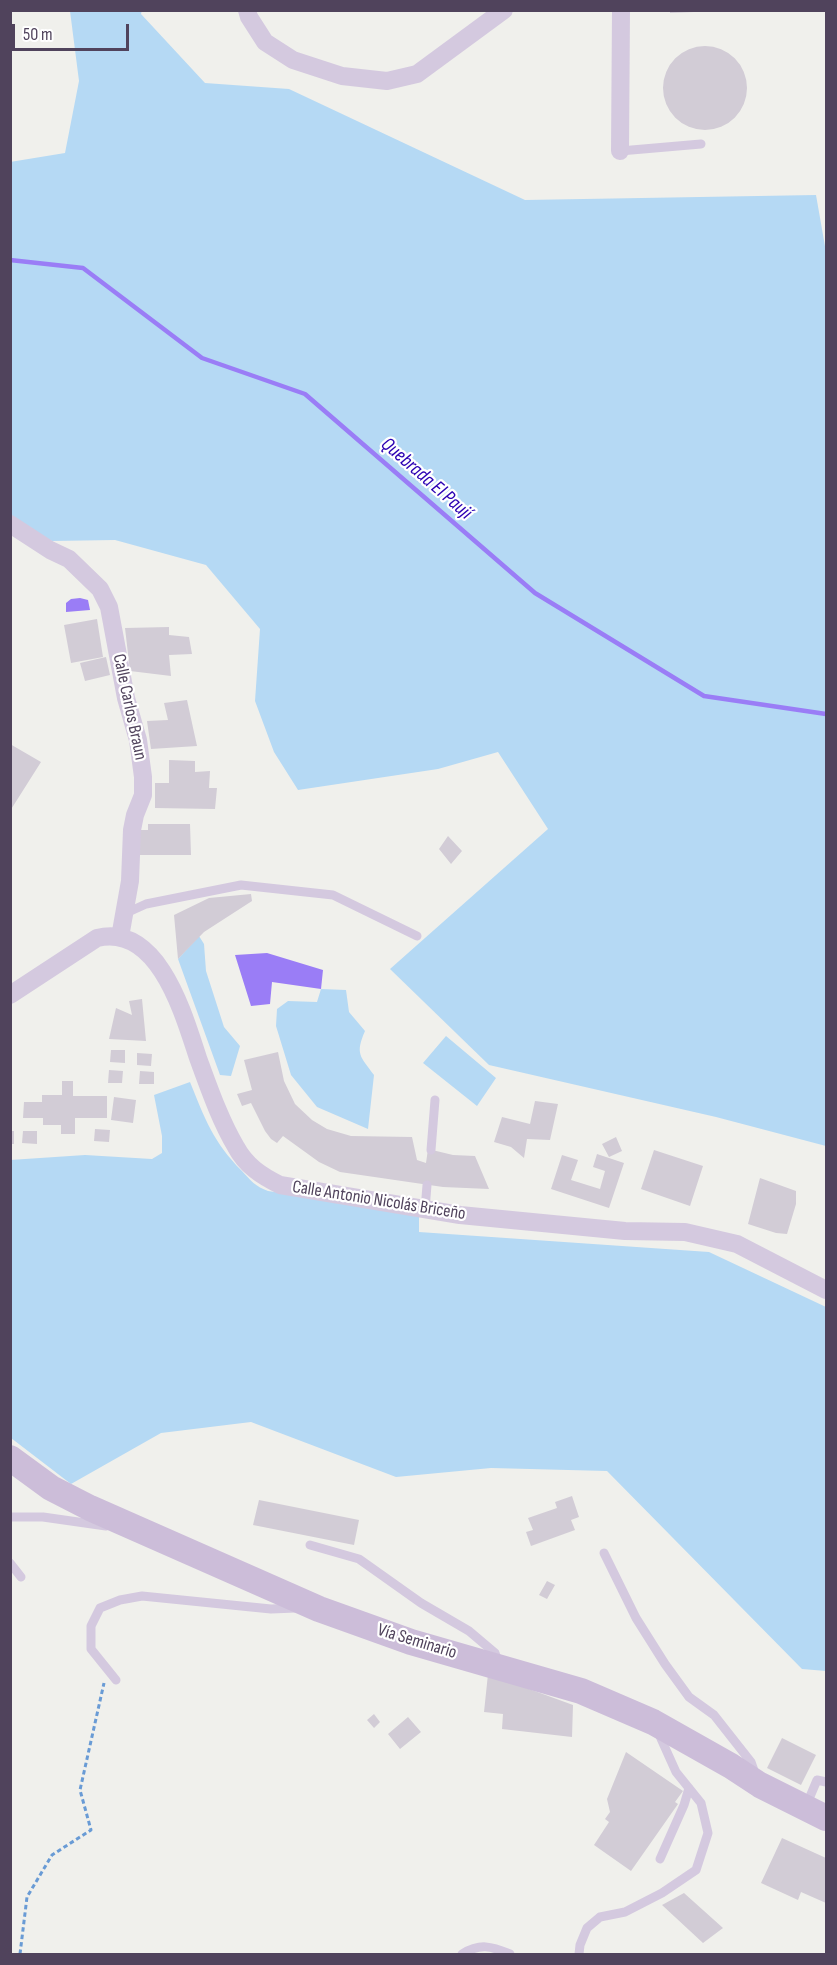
<!DOCTYPE html>
<html>
<head>
<meta charset="utf-8">
<style>
	body { margin:0 }
	#map { position:relative; width:837px; height:1965px; overflow:hidden; background:#f0f0ec; font-family:"Sofia Sans Condensed",sans-serif }
	canvas { display:block }
	.frame { position:absolute; inset:0; border:12px solid #50435c; pointer-events:none }
	.scale { position:absolute; left:12px; top:24px; width:117px; height:27px; box-sizing:border-box; border:3px solid #50435c; border-top:0; padding-left:8px; font-size:18px; line-height:21px; white-space:nowrap; color:#50435c; -webkit-text-stroke:4px #fff; paint-order:stroke }
</style>
</head>
<body>
<div id="map">
<canvas width="837" height="1965"></canvas>
<div class="frame"></div>
<div class="scale">50 m</div>
</div>
<script>
const ctx = document.querySelector('canvas').getContext('2d');
ctx.lineJoin = 'round';
function paint(path, color) { ctx.fillStyle = color; ctx.fill(path, 'evenodd'); }
function strokePath(path, color, width, dash) { ctx.strokeStyle = color; ctx.lineWidth = width; ctx.lineCap = dash ? 'butt' : 'round'; ctx.setLineDash(dash || []); ctx.stroke(path); }
function write(font, color, halo, rows, align = 'center') {
  ctx.font = font + ' "Sofia Sans Condensed",sans-serif'; ctx.lineWidth = 4.5; ctx.setLineDash([]); ctx.textBaseline = 'middle'; ctx.strokeStyle = halo; ctx.fillStyle = color; for (const [text, x, y, turn = 0] of rows) {
    ctx.save(); ctx.translate(x, y); ctx.rotate((+turn || 0) * Math.PI / 180); ctx.textAlign = isNaN(turn) ? turn : align; if (halo) ctx.strokeText(text, 0, 0); ctx.fillText(text, 0, 0); ctx.restore();
  }
}
paint(new Path2D(`
	M142,10L141,14L205,83L289,89L525,200L816,195L826,252V1146L716,1117L489,1065L390,969L548,829L498,752L438,769L298,790L274,752L255,701L260,629L206,565L115,540L52,541L11,526L10,162L65,153L79,81L70,11Z
	M199,936L204,944L206,971L224,1027L240,1046L231,1076L220,1075L178,959Z
	M321,989L346,990L349,1012L365,1031C355,1054 360,1056 374,1075L368,1129L317,1107L291,1075L276,1026L277,1009L288,1001L317,1002Z
	M446,1036L496,1078L477,1106L423,1063Z
	M190,1082C205,1119 213,1142 242,1171C250,1180 256,1187 268,1191L419,1213V1232L709,1252L826,1307V1671L802,1669L607,1471L491,1468L396,1477L251,1422L161,1433L71,1484L11,1438L10,1160L85,1155L152,1159L162,1153V1136L154,1095Z`), '#b5d9f4');
paint(new Path2D(`
	M80,598L88,600L90,610L66,612V603L71,599Z
	M267,953L323,970L321,989L272,982L270,1004L251,1006L235,955Z`), '#9a7df6');
strokePath(new Path2D(`
	M10,260L83,268L202,358L305,394L535,593L704,696L826,714`), '#9a7df6', 4.5);
paint(new Path2D(`
	M670,10H694V12L670,13Z
	M663 88a42 42 0 1 1 84 0a42 42 0 1 1-84 0Z
	M97,619L103,657L71,663L64,625Z
	M169,627V635L189,637L192,654L169,655L171,676L130,671L125,628Z
	M106,657L110,675L85,681L80,663Z
	M187,700L197,746L151,749L147,721L168,720L164,703Z
	M10,744L41,762L10,811Z
	M169,760L195,761V772L210,771L209,788H217L215,809L155,808V783H169Z
	M148,824H190L191,855H135V830H148Z
	M448,836L462,851L451,864L439,849Z
	M251,894L252,901L204,932L178,959L174,915L209,898Z
	M142,999L146,1041L109,1039L116,1008L132,1015L129,1001Z
	M111,1050H125V1063L110,1062Z
	M278,1052L284,1081L295,1104L312,1120L327,1129L351,1136L412,1137L417,1160L426,1163L428,1149L453,1155L475,1156L489,1189L443,1187L340,1172L319,1162L283,1136L277,1143L271,1139L265,1131L251,1103L242,1106L237,1094L252,1090L244,1060Z
	M137,1053L152,1054L151,1066L137,1065Z
	M109,1070L123,1071L122,1083H108Z
	M140,1071L154,1072V1084H139Z
	M62,1081H73V1096H107V1118H75V1134H61V1125H43V1118H23L24,1102H42V1095H62Z
	M114,1097L136,1100L133,1123L111,1120Z
	M535,1101L558,1104L550,1140L527,1139L524,1158L511,1147L494,1142L502,1117L530,1124Z
	M95,1129L110,1130L109,1142L94,1141Z
	M10,1131H14V1144H10Z
	M23,1131H37V1144L22,1143Z
	M616,1137L622,1151L609,1157L602,1144Z
	M654,1150L703,1166L690,1206L641,1189Z
	M597,1154L624,1163L609,1208L551,1189L562,1155L578,1160L571,1180L600,1189L605,1171L593,1167Z
	M760,1178L796,1191V1204L787,1234L776,1233L748,1224Z
	M572,1496L579,1517L571,1520L575,1530L531,1546L526,1532L533,1530L528,1518L557,1508L555,1502Z
	M259,1500L359,1520L354,1545L253,1525Z
	M547,1581L555,1585L547,1599L539,1595Z
	M488,1674L573,1705L572,1737L502,1729L503,1714L484,1712Z
	M374,1714L380,1722L374,1728L367,1720Z
	M408,1717L421,1732L400,1749L388,1734Z
	M782,1738L816,1755L801,1785L767,1768Z
	M626,1752L683,1791L675,1802L678,1804L631,1871L594,1845L609,1822L605,1819L610,1812L607,1799Z
	M782,1838L826,1858V1903L801,1892L798,1900L761,1883Z
	M684,1893L723,1928L703,1943L662,1905Z`), '#d2ccd6');
strokePath(new Path2D(`
	M20,1954L27,1897L52,1855L91,1830L80,1790L104,1683`), '#699bd5', 3, [4.5, 3]);
strokePath(new Path2D(`
	M620,151L701,144
	M124,914L146,904L241,885L333,895L417,936
	M431,1150L435,1100
	M425,1210L427,1185
	M10,1517H43L106,1526
	M310,1545L359,1559L421,1603L469,1631L495,1653L499,1664
	M604,1553L636,1618L665,1664L689,1697L714,1715L751,1762L756,1776
	M10,1563L21,1577
	M116,1680L91,1649V1626L100,1608L120,1600L142,1596L271,1609L296,1608
	M806,1806L817,1780L826,1782
	M660,1859L684,1805L689,1788
	M462,1954C480,1943 491,1946 510,1954
	M579,1954L580,1945L587,1928L600,1917L625,1912L662,1893L696,1870L708,1833L701,1803L676,1772L658,1732`), '#d4c9df', 9);
strokePath(new Path2D(`
	M247,10L249,17L265,42L293,60L342,76L387,81L417,74L504,10
	M620,151L621,10
	M10,524L50,550L69,559L100,589L109,607L126,698L138,740L143,777V795L135,815L132,830L130,881L120,937
	M10,995L97,938C159,923 184,1016 198,1058C209,1088 220,1120 236,1147C246,1166 262,1176 280,1185L460,1215L625,1231L685,1232L737,1244L826,1290`), '#d4c9df', 18);
strokePath(new Path2D(`
	M10,1458L51,1488L90,1508L319,1609L411,1642L581,1691L653,1722L731,1766L760,1785L826,1818`), '#ccbdd9', 26);
write('18px', '#50435c', '#fff', [
	["Calle Carlos Braun",129,707,78],
	["Calle Antonio Nicolás Briceño",379,1201,9],
	["Vía Seminario",417,1642,17]
]);
write('italic 20px', '#2b00b3', '#fff', [
	["Quebrada El Paují",426,479,41]
]);
</script>
</body>
</html>
